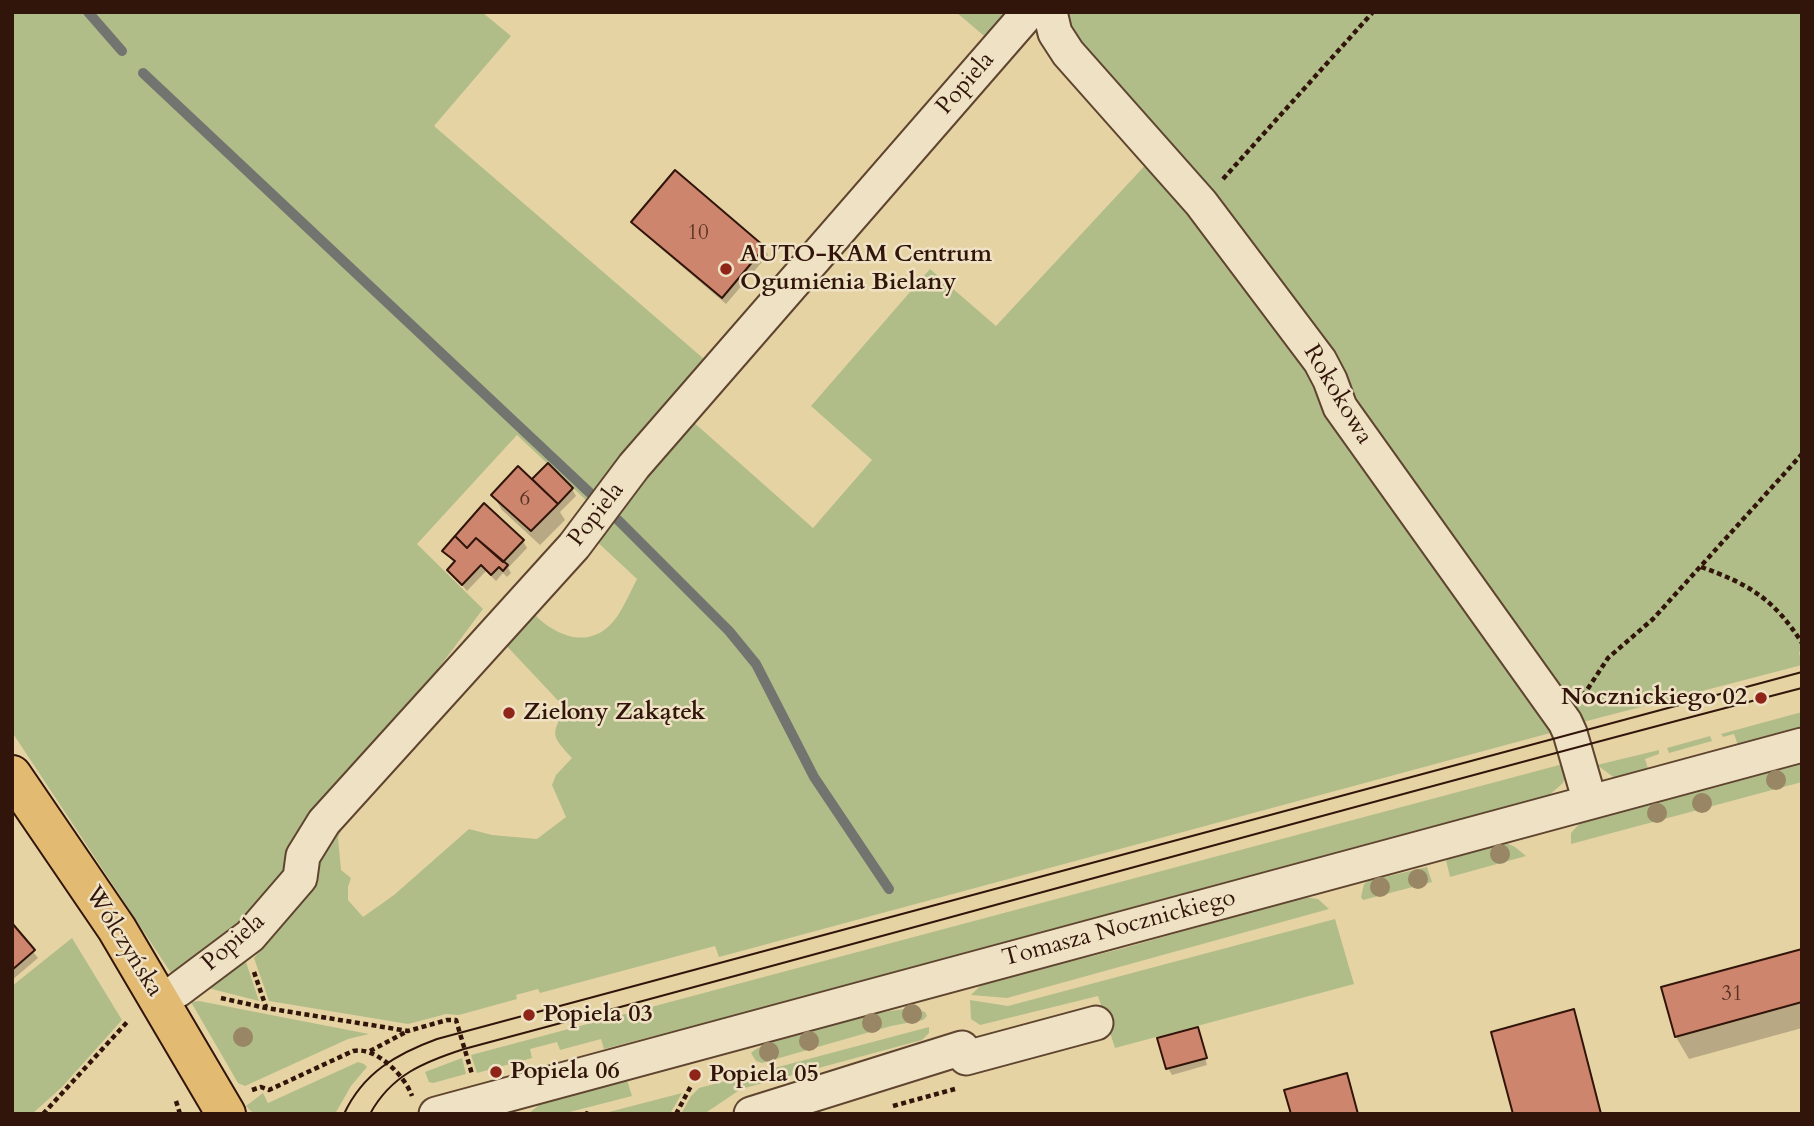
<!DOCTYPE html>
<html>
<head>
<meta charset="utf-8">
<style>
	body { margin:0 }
	#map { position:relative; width:1814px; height:1126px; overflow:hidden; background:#e6d3a4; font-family:Cardo,serif }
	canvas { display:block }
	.frame { position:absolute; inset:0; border:14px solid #32150a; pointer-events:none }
</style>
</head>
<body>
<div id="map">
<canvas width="1814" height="1126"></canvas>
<div class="frame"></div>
</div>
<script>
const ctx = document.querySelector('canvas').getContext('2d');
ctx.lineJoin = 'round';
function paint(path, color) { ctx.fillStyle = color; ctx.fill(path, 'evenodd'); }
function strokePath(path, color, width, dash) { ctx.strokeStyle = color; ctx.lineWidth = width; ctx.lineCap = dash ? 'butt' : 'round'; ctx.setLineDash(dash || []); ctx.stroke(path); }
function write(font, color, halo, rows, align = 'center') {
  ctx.font = font + ' Cardo,serif'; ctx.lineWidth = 5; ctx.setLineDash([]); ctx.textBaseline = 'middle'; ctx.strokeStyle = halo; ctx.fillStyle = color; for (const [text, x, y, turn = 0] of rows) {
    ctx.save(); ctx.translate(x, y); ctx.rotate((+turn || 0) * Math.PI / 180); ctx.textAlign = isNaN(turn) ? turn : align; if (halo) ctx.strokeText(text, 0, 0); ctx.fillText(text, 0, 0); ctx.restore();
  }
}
paint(new Path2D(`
	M12,12H482L511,36L434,126L711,365L589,503L517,435L417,544L483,609L426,685L359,796L338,837L341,870L351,878L348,887V900L363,917L394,895L469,829L492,835L537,839L566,817L552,785L556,775L572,758C551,735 551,736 565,708L501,640L529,608C547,631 583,651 609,626C621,615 629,594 637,579L592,537L691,420L813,528L872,460L811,406L930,269L996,326L1150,160L1327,383L1554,732L719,957L715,946L540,993L538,989L516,995L517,999L459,1015L446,1014L408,1024L269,1001L254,958L314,883L283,891L175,979L12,732Z
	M956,12H1013L990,41Z
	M1059,12H1802V651L1799,652L1802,665L1583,722L1344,389L1349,383L1198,179L1065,23Z
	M1802,712V727L1738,745L1734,734L1723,737L1721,734Z
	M1710,736L1712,741L1669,753L1667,748Z
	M1659,750V754L1645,759L1649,772L1616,779L1597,765Z
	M1802,763V782L1571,844V833L1580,823Z
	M1563,764L1566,775L1563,783L1547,797L1425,828L716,1020L604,1049L601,1039L560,1050L557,1042L530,1049L532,1058L477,1073L471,1055Z
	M1505,842L1515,847L1526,856L1450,877L1446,860Z
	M1427,867L1432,882L1363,900L1361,897L1364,884L1368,881Z
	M1304,897L1318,899L1329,909L1007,998L971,995L982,984L1124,948Z
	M1335,919L1354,984L1115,1048L1098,996L980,1025L971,1019L970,1000L1008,1006Z
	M72,938L122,1020L62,1087L32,1114H12V986Z
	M246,962L259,1001L200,986Z
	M199,1001L369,1034L348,1039L245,1086L238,1083L191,1002Z
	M913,1008L925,1012L927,1016L923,1020L891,1026L762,1063L756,1061L751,1053C771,1035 884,1010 913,1008Z
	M929,1027V1033L922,1040L741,1089L704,1114H681L691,1096L699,1088Z
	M462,1058L466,1074L433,1083L429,1082L425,1072Z
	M358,1062L364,1064L367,1067L351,1086L335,1114H254L246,1106L263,1093L268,1103Z
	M627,1080L632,1096L562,1114H528L544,1101Z
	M682,1093L670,1114H601Z`), '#b1bd89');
paint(new Path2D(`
	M634,222L764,248L768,255L726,304L638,229Z
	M535,480L572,489L576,496L560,512L565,520L540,545L502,510L493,495L539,487Z
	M484,505L523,541L527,548L508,568L511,573L507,577L503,573L496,581L486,571L467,591L449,570L455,564L444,551Z
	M12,926L38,958L12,980Z
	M1802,950V1028L1689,1059L1676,1037Z
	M1573,1011L1577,1018L1602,1114H1515Z
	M1197,1029L1207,1065L1172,1075L1168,1068Z`), '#0003');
strokePath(new Path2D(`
	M88,12L122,51
	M143,73L590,493
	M618,520L729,631L756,664L814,777L889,889`), '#72756f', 10);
const building = new Path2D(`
	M675,170L765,247L722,298L631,222Z
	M548,463L573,488L558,504L532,479Z
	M518,466L558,504L531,531L491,495Z
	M484,503L524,540L503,562L476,538L467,548L455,536Z
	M455,536L467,548L476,538L508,565L503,571L499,567L491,575L481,565L462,585L447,570L455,561L442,551Z
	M12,923L35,950L12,970Z
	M1802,949V1002L1675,1037L1661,987Z
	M1574,1009L1601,1114H1513L1491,1032Z
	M1198,1027L1207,1058L1166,1069L1157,1038Z
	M1347,1073L1358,1114H1291L1284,1090Z`);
paint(building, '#cd866d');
strokePath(building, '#32150a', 2);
const minor = new Path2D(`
	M1050,12L1055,33L1068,53L1201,203L1320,361L1330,380L1340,407L1565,722L1570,733L1590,802
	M159,1001L178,990L250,936L300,878L303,856L324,822L574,546L634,466L1029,12
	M966,1058L1096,1023
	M436,1114L1802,745
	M751,1114L962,1048`);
const major = new Path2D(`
	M12,775L117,929L226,1114`);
strokePath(minor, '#5f4430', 37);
strokePath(major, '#32150a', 42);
strokePath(new Path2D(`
	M1223,179L1373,12
	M1701,567C1749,584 1774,599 1802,643
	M1583,696L1608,658L1653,619L1802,454
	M254,972L266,1007
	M221,998L266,1008L408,1031L447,1020H456L472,1074
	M370,1051L406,1032
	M252,1090L261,1087L269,1090L353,1051C376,1046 405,1076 412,1096
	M176,1101L180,1114
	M893,1106L955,1089
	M585,1113L588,1114
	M43,1114L129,1020
	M676,1114L692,1084`), '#32150a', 4.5, [5, 3.5]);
strokePath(minor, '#efe2c4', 33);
strokePath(major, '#e3ba72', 38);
strokePath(new Path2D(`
	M344,1114C363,1073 396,1054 437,1039L1802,672
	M370,1114C391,1075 424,1062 464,1049C911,930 1355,804 1802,688`), '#32150a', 2);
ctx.fillStyle = '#988664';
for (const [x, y] of [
	[1776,780],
	[1702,803],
	[1657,813],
	[1500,854],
	[1418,879],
	[1380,887],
	[912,1014],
	[872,1023],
	[243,1037],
	[809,1041],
	[769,1052]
]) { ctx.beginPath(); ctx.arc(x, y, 10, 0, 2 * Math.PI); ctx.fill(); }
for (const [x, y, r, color] of [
	[726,269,7,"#8f2418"],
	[1761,698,7,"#8f2418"],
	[509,713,7,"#8f2418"],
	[529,1015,7,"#8f2418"],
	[496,1072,7,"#8f2418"],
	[695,1075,7,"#8f2418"]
]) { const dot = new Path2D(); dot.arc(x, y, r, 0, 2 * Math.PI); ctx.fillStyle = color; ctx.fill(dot); strokePath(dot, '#efe2c4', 2.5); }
write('21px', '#593123', null, [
	["10",698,234],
	["6",525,500],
	["31",1732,995]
]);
write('24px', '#32150a', '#efe2c4', [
	["Popiela",966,84,-49],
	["Rokokowa",1337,395,59],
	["Popiela",597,515,-52],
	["Tomasza Nocznickiego",1119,929,-15],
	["Wólczyńska",123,942,58],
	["Popiela",234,943,-41]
]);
write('bold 24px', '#32150a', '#efe2c4', [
	["AUTO-KAM Centrum",740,255],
	["Ogumienia Bielany",740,283],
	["Nocznickiego 02",1747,698,"right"],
	["Zielony Zakątek",523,713],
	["Popiela 03",543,1015],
	["Popiela 06",510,1072],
	["Popiela 05",709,1075]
], 'left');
</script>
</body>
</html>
